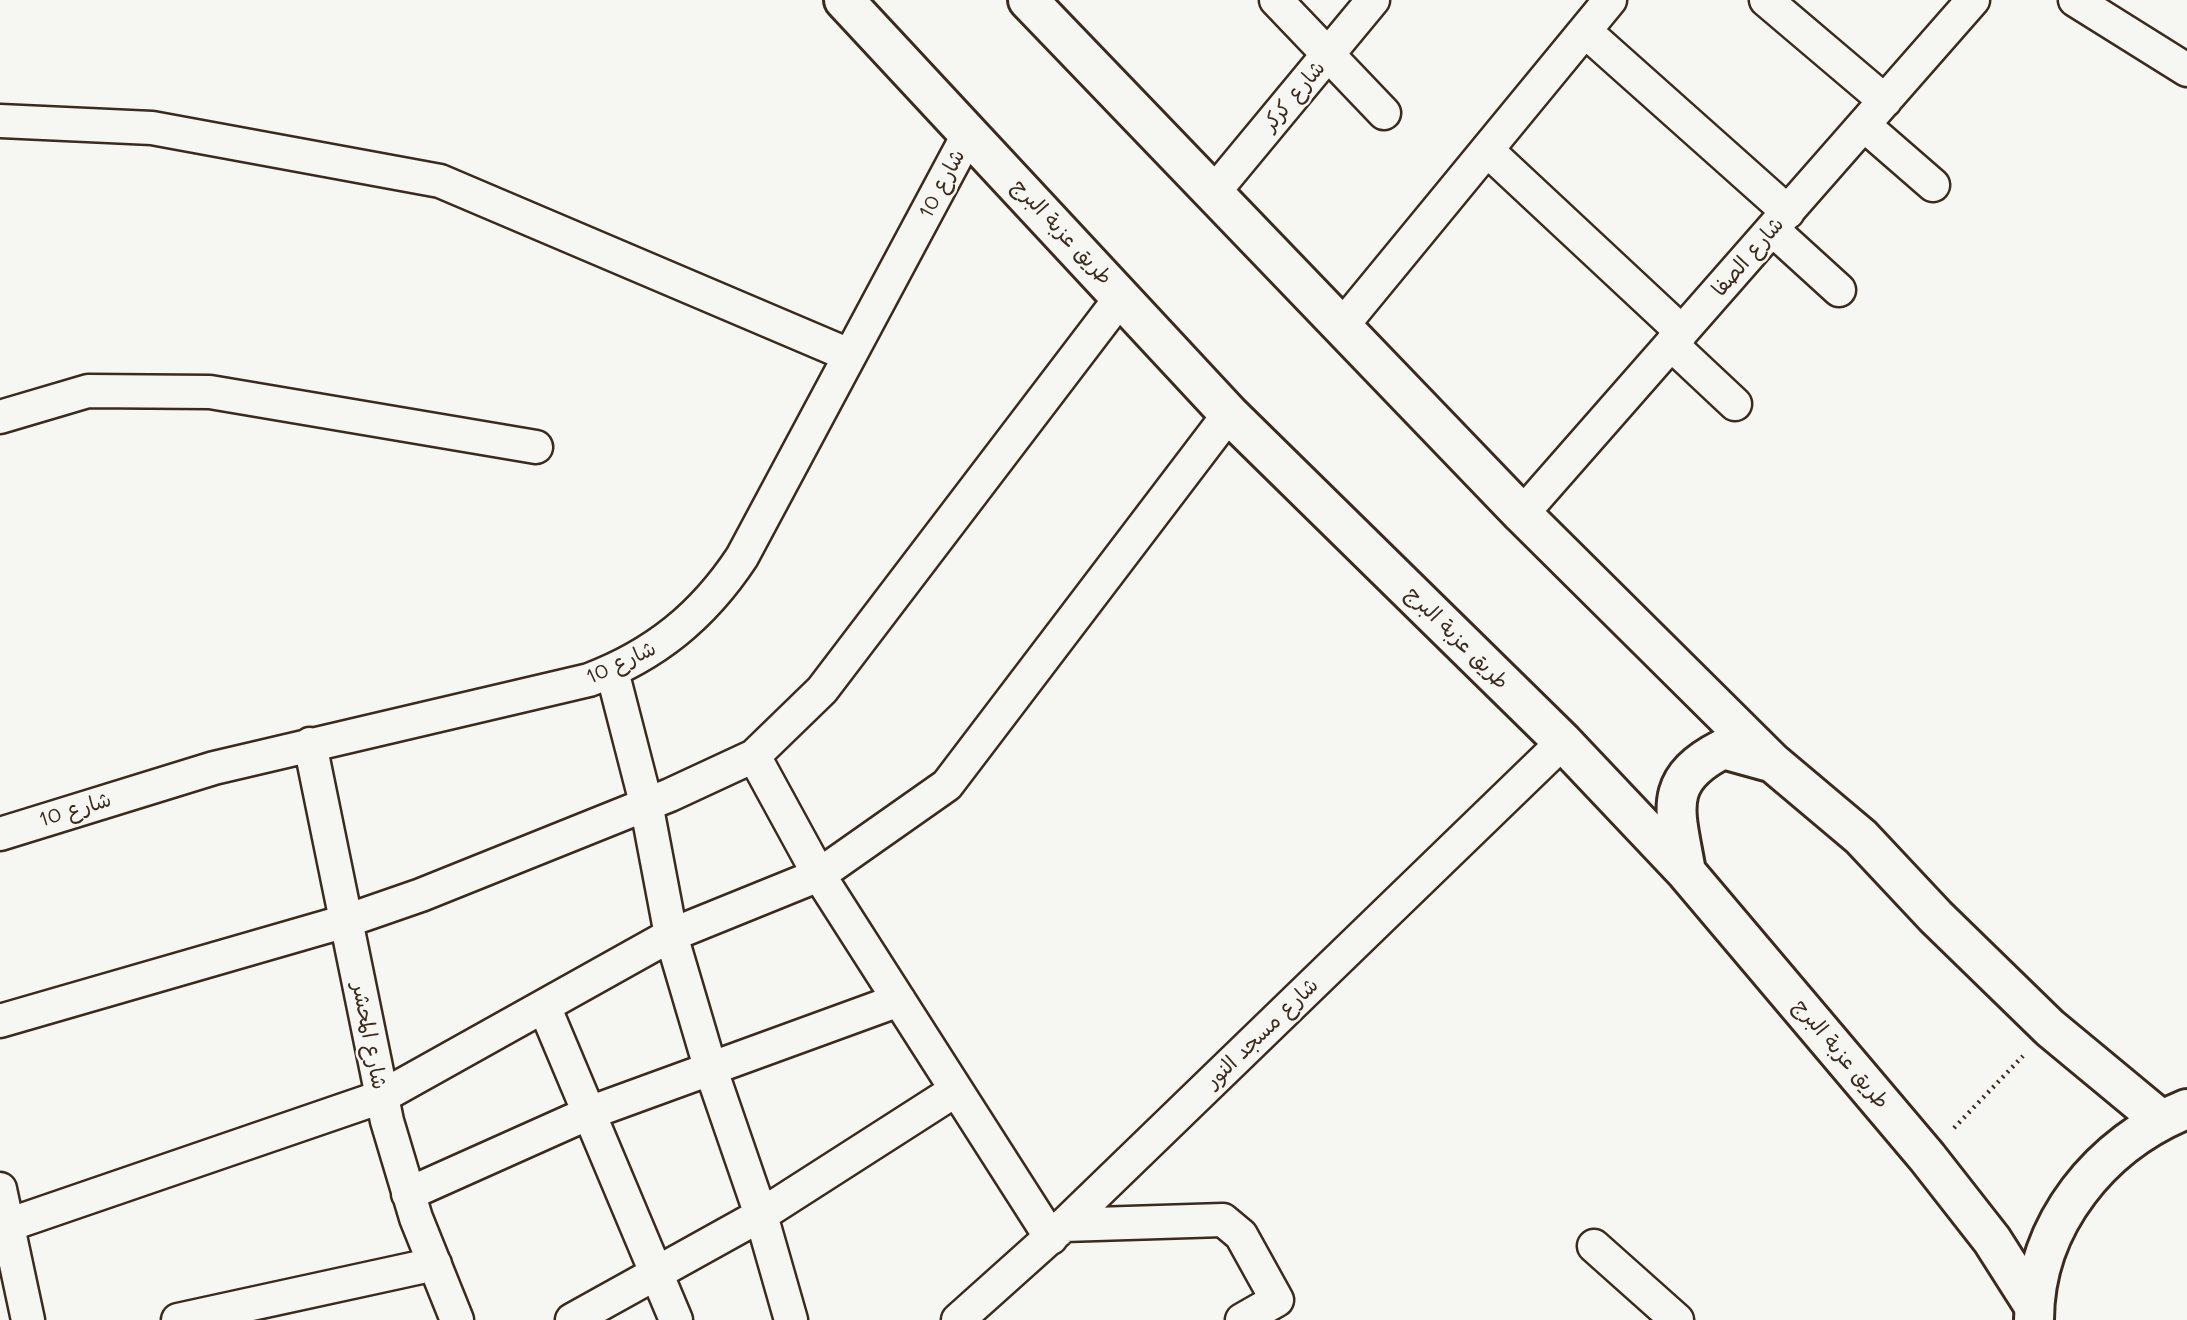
<!DOCTYPE html>
<html>
<head>
<meta charset="utf-8">
<style>
	body { margin:0 }
	canvas { display:block; background:#f6f6f2 }
</style>
</head>
<body>
<canvas width="2187" height="1320"></canvas>
<script>
const ctx = document.querySelector('canvas').getContext('2d');
ctx.lineJoin = 'round';
function strokePath(path, color, width, dash) { ctx.strokeStyle = color; ctx.lineWidth = width; ctx.lineCap = dash ? 'butt' : 'round'; ctx.setLineDash(dash || []); ctx.stroke(path); }
function write(font, color, halo, rows, align = 'center') {
  ctx.font = font + ' Mali,"Playpen Sans Arabic",sans-serif'; ctx.lineWidth = 5; ctx.setLineDash([]); ctx.textBaseline = 'middle'; ctx.strokeStyle = halo; ctx.fillStyle = color; for (const [text, x, y, turn = 0] of rows) {
    ctx.save(); ctx.translate(x, y); ctx.rotate((+turn || 0) * Math.PI / 180); ctx.textAlign = isNaN(turn) ? turn : align; if (halo) ctx.strokeText(text, 0, 0); ctx.fillText(text, 0, 0); ctx.restore();
  }
}
const minor = new Path2D(`
	M1276,0L1384,113
	M1766,0L1885,101
	M2075,0L2187,70
	M1585,31L1788,212
	M0,121L152,128L440,181L849,355
	M1864,125L1933,185
	M1487,150L1682,332
	M1214,192L1373,0
	M1772,229L1839,290
	M1342,326L1610,0
	M1671,344L1735,404
	M0,417L88,391L210,392L536,447
	M1522,514L1973,0
	M612,671L646,803L671,935L710,1067L761,1215L791,1320
	M310,744L387,1121L416,1218L457,1320
	M754,756L819,875L1051,1238
	M0,834L214,768L589,680C655,655 703,616 742,557L969,133
	M544,1006L676,1320
	M0,1021L346,921L421,895L670,795L754,756L822,690L1122,296
	M0,1189L28,1320
	M408,1194L589,1113L899,1000
	M8,1225L381,1097L671,935L819,875L947,785L1229,414
	M1064,1225L1223,1220L1241,1235L1277,1300L1242,1320
	M1594,1246L1677,1320
	M178,1320L435,1264
	M572,1320L761,1215L956,1090
	M958,1320L1064,1225L1563,742`);
const tertiary = new Path2D(`
	M844,0L1229,414L1563,742L1686,872L1927,1157L1992,1240L2034,1306
	M1028,0L1522,514L1772,762L1861,837L1936,917L2050,1028L2161,1120
	M1686,872C1676,812 1660,781 1723,749L1770,762`);
const trunk = new Path2D(`
	M2034,1320C2034,1224 2102,1143 2187,1109`);
strokePath(minor, '#3b2a1e', 37);
strokePath(tertiary, '#3b2a1e', 44);
strokePath(trunk, '#3b2a1e', 44);
strokePath(new Path2D(`
	M1954,1128L2023,1056`), '#3b2a1e', 4.5, [2, 5]);
strokePath(minor, '#f6f6f2', 32);
strokePath(tertiary, '#f6f6f2', 38);
strokePath(trunk, '#f6f6f2', 38);
write('21px', '#3b2a1e', '#f6f6f2', [
	["شارع كركر",1294,96,-50],
	["شارع 10",942,184,-62],
	["طريق عزبة البرج",1062,232,47],
	["شارع الصفا",1748,257,-49],
	["طريق عزبة البرج",1457,638,45],
	["شارع 10",621,663,-25],
	["شارع 10",75,810,-17],
	["شارع مسجد النور",1262,1033,-44],
	["شارع المحشر",369,1036,79],
	["طريق عزبة البرج",1841,1054,50]
]);
</script>
</body>
</html>
